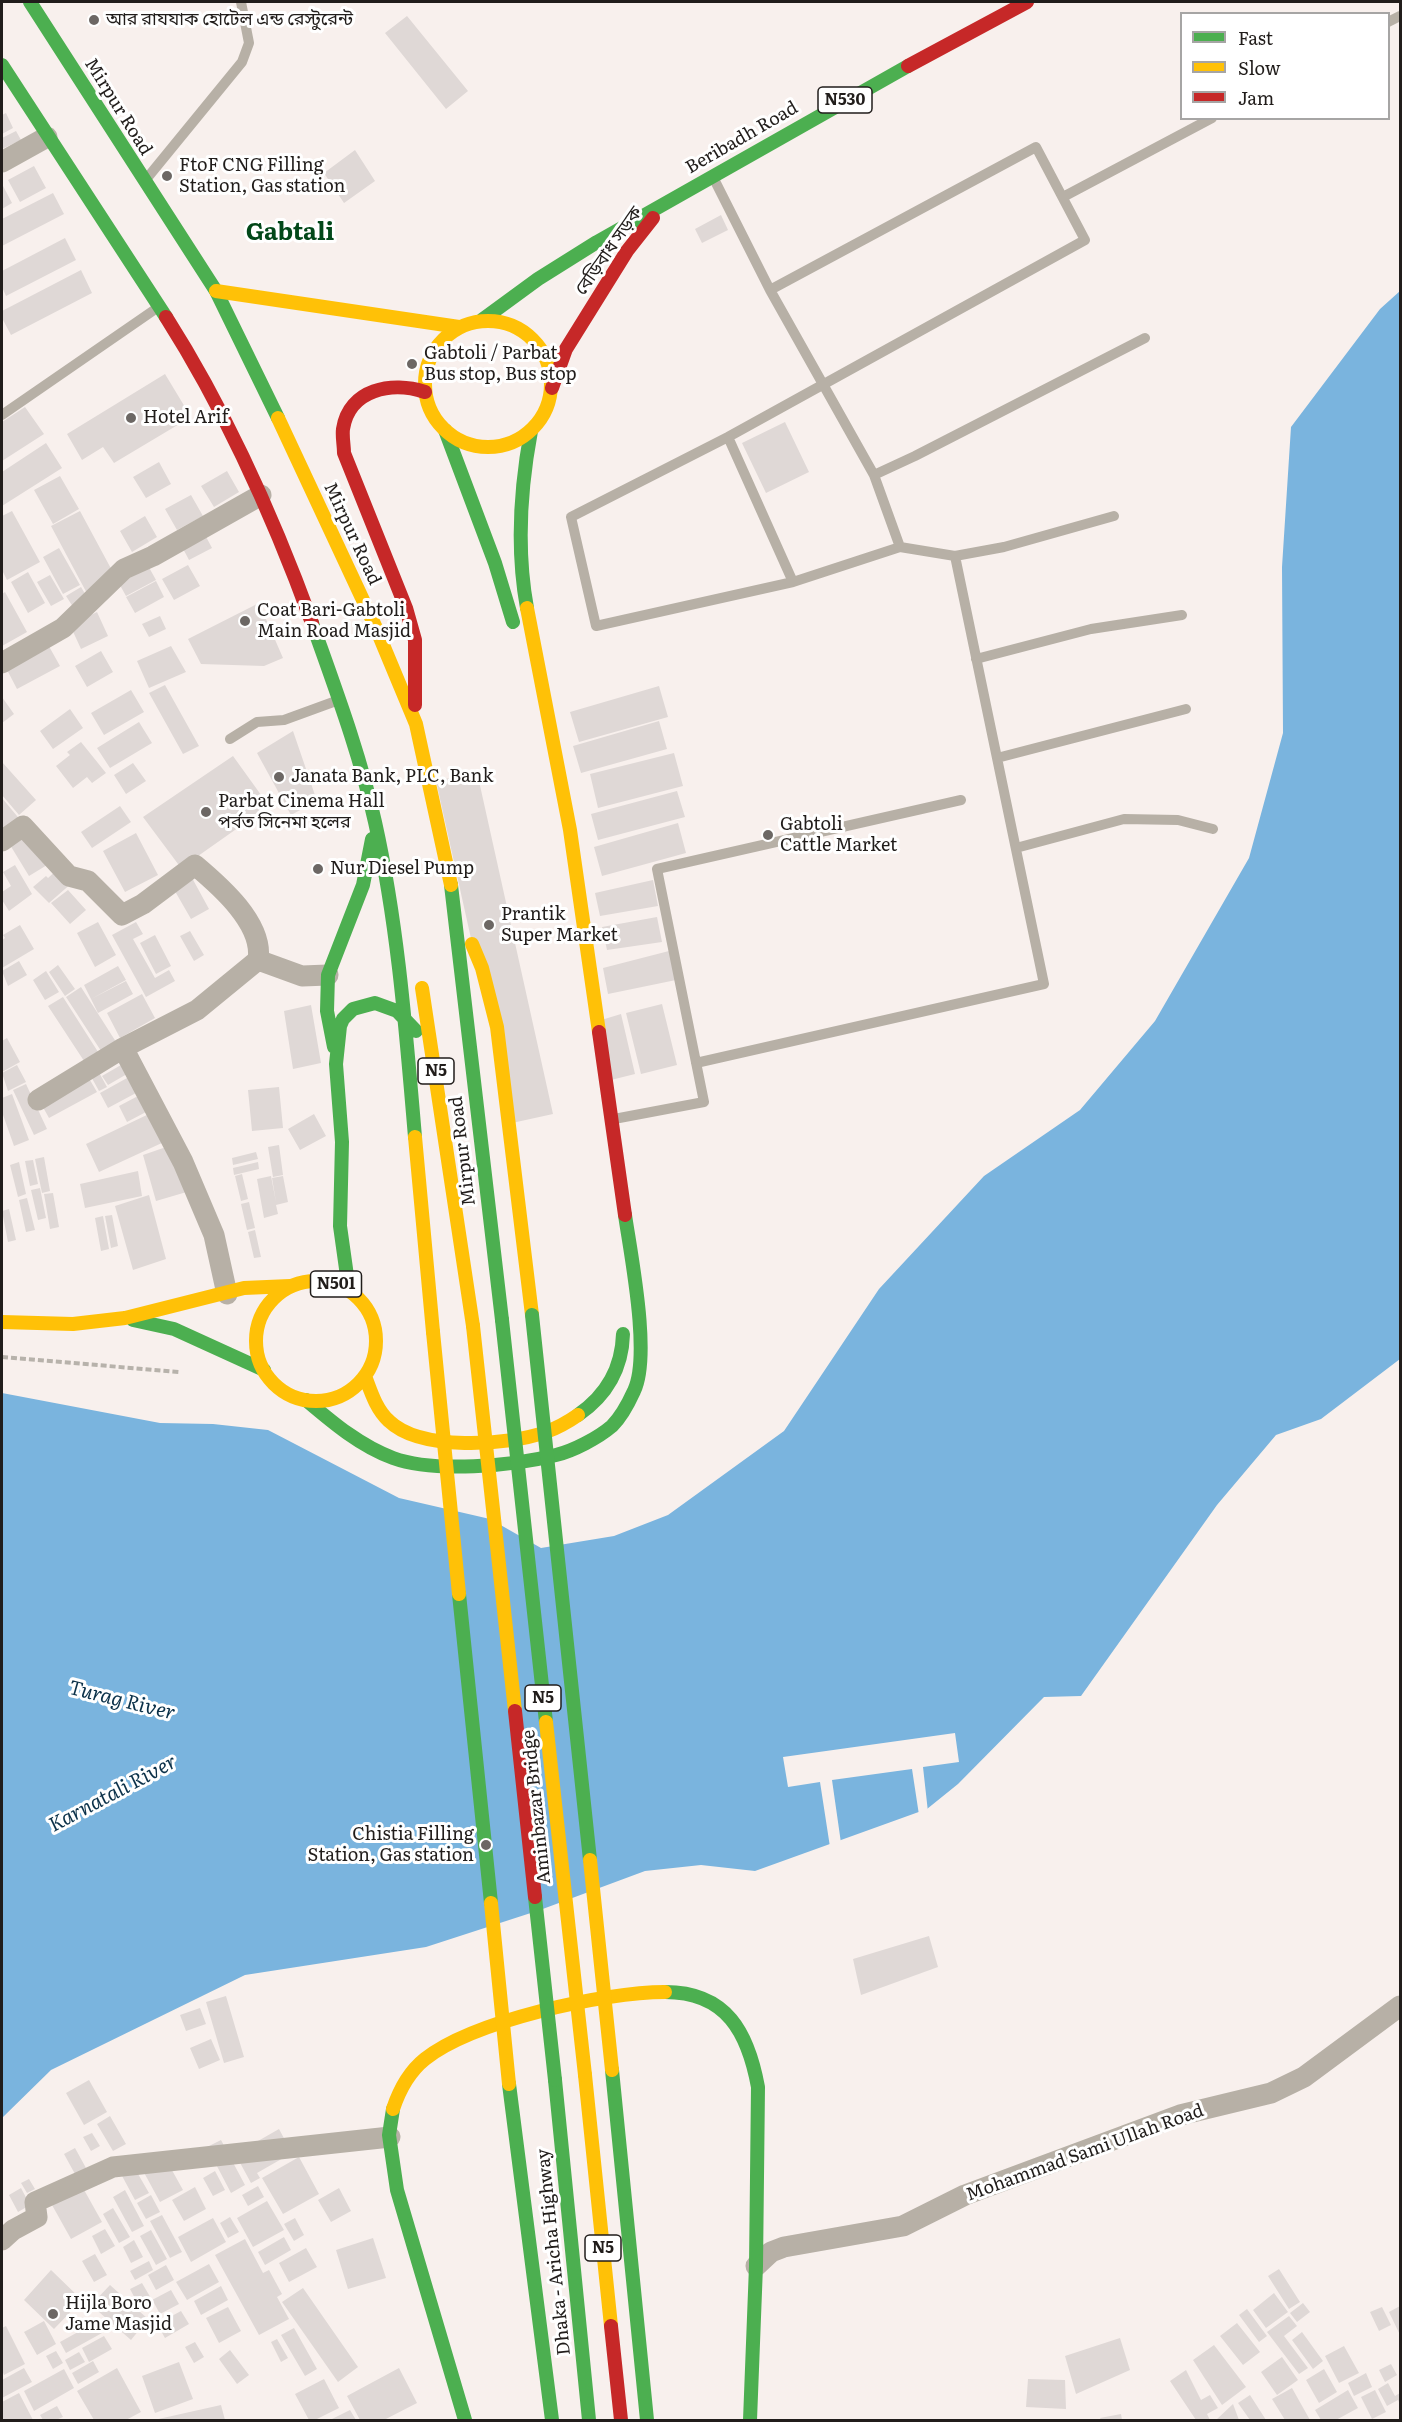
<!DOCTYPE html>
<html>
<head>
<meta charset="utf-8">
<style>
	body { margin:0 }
	#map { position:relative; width:1402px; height:2422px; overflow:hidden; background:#f8f0ed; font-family:Literata,serif }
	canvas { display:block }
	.frame { position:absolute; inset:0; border:3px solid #211d1b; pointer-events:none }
	.legend { position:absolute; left:1180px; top:12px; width:210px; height:108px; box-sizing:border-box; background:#fff; border:2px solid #a6a5a4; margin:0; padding:8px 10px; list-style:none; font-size:18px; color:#211d1b }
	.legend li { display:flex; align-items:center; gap:12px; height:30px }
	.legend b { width:30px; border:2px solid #a6a5a4 }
</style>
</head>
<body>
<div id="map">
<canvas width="1402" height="2422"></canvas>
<div class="frame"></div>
<ul class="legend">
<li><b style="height:8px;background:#4caf50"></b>Fast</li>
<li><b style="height:8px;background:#ffc107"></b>Slow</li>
<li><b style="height:8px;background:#c62828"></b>Jam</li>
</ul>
</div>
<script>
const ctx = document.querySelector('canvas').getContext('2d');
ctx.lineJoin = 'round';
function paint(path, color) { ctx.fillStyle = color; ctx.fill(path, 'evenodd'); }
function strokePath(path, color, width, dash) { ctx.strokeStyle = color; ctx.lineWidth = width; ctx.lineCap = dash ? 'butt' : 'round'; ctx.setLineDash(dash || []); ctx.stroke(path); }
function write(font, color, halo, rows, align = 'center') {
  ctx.font = font + ' Literata,"Noto Sans Bengali",serif'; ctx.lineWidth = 6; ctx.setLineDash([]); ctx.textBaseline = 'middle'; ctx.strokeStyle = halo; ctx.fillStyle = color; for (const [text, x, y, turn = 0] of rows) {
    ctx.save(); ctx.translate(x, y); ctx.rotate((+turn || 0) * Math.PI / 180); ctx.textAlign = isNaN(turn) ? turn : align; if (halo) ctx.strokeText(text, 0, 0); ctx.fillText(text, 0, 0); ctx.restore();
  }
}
paint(new Path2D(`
	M1400,291V1359L1321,1419L1276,1435L1217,1505L1081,1696L1044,1697L958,1784L927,1809L755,1871L701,1865L645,1871L540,1910L426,1947L245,1975L51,2070L2,2118V1393L160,1423L213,1424L268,1430L399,1498L490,1519L541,1548L614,1536L668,1515L784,1431L879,1289L984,1176L1080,1110L1155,1021L1249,858L1283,733L1282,567L1291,427L1380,309Z`), '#7ab4de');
paint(new Path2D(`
	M955,1733L959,1762L923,1767L928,1812L919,1815L912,1769L832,1780L841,1843L830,1847L820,1782L788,1787L783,1757Z`), '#f8f0ed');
paint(new Path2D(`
	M407,16L468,91L446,109L385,33Z
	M6,113L13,128L2,134V115Z
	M16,131L21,140L2,149V138Z
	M355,150L375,181L344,203L324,173Z
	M34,166L46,188L20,202L8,180Z
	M2,184L12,203L2,209Z
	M53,193L64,214L2,246V219Z
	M721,215L728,230L702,243L695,229Z
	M65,238L76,260L6,296L2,287V271Z
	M81,270L92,293L11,335L2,318V311Z
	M165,374L191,417L114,463L103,447L82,460L67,434Z
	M25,407L44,434L2,461V422Z
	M785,422L809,472L766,493L742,443Z
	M46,443L62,468L2,506V472Z
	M159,462L171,484L146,498L133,477Z
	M227,471L239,492L214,507L201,486Z
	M60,476L79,509L53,524L34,490Z
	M191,495L203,516L177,530L165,509Z
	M12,511L40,562L7,580L2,570V516Z
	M80,511L115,576L90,599L51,526Z
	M145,516L157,537L132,552L120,531Z
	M203,531L212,548L189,560L180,543Z
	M59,548L80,585L63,594L43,557Z
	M146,562L156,580L126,596L116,578Z
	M188,565L200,586L174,600L162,579Z
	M28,572L45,603L28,613L11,582Z
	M50,575L64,599L51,606L37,582Z
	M156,581L164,597L135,613L126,597Z
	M81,587L90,602L75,610L66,596Z
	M5,592L27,632L2,646V594Z
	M259,603L283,658L264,666L201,664L188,639Z
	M97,612L108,636L81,649L70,625Z
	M160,616L166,629L149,637L142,624Z
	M46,641L60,666L17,689L4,664Z
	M171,646L186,672L149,688L137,661Z
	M101,651L113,672L87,687L75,666Z
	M165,685L199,746L183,754L149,693Z
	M659,686L668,717L579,742L570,712Z
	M131,690L144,712L104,735L91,713Z
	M2,697L14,714L2,723Z
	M70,709L83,728L53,749L40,731Z
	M659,721L667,749L581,773L573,746Z
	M139,722L152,743L110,768L97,748Z
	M293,731L317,801L291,815L257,753Z
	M81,742L106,773L92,783L87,777L73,788L56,766L70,755L67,752Z
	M674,753L683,786L598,808L590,774Z
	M233,756L269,806L181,868L143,817Z
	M2,762L36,800L19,815L2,795Z
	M133,763L146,781L126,794L114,775Z
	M477,772L553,1114L512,1123L436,781Z
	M677,791L685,817L598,840L591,814Z
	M2,798L22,822L2,836Z
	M120,806L131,822L92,848L81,832Z
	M678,823L686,853L602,876L594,847Z
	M25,830L52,862L29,876L7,840Z
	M136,833L158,875L125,892L103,851Z
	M15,865L32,894L9,911L2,900V892L11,886L3,872Z
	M59,868L73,882L49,903L33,887L46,876L48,878Z
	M191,876L209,909L191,919L172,886Z
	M653,880L658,906L600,916L595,893Z
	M68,890L86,910L70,924L51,903Z
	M657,917L662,942L607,950L602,927Z
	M98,922L116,955L95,967L77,933Z
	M136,922L143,934L133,939L155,978L169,970L175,981L146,997L112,935Z
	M20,925L34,949L2,968V940L5,938L3,935Z
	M190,931L204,955L194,961L180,936Z
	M155,935L171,966L156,974L140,943Z
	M669,951L676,980L608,994L603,968Z
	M19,961L27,975L8,986L2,971Z
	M58,965L75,989L65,996L49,972Z
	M118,966L126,980L91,999L84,985Z
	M46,971L59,992L45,1000L33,980Z
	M126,981L133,994L98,1013L91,999Z
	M81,987L118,1045L103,1054L66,997Z
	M142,994L155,1018L120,1038L107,1013Z
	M63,997L100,1055L86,1064L48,1006Z
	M662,1004L677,1065L641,1074L626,1013Z
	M311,1005L321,1063L293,1069L284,1011Z
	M621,1014L635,1074L611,1080L598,1021Z
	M7,1038L20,1062L2,1072V1041Z
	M17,1065L26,1082L8,1091L2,1073Z
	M121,1065L127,1074L108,1085L102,1076Z
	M96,1067L107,1087L99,1091L88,1071Z
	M87,1075L97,1092L49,1118L39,1100Z
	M127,1078L136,1093L108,1108L100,1093Z
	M26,1084L47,1129L34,1135L13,1090Z
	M279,1087L283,1128L252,1131L248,1090Z
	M12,1094L29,1140L14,1146L2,1112V1098Z
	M138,1096L146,1112L127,1122L119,1106Z
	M151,1113L164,1142L99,1172L86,1144Z
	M314,1114L326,1136L300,1150L288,1129Z
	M279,1145L283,1175L273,1177L268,1147Z
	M169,1146L190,1191L156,1201L143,1155Z
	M256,1152L258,1159L233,1165L232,1158Z
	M44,1157L50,1191L42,1193L35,1159Z
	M33,1160L38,1184L30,1186L25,1161Z
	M19,1162L26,1194L18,1197L10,1165Z
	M258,1162L259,1169L234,1175L233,1168Z
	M138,1171L142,1196L85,1208L80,1184Z
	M242,1174L248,1199L241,1201L235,1176Z
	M271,1176L276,1202L272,1178L283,1176L288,1202L276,1205L278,1214L264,1218L257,1179Z
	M40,1188L46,1218L38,1220L31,1190Z
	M53,1193L59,1227L50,1229L44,1194Z
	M149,1195L166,1259L133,1270L115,1206Z
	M27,1198L35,1230L26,1232L19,1200Z
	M249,1202L255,1228L247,1230L241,1204Z
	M9,1209L16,1240L8,1242L2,1211Z
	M112,1215L118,1246L111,1248L105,1216Z
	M103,1216L109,1249L101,1251L95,1218Z
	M255,1230L261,1257L254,1258L248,1232Z
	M929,1936L938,1967L861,1995L853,1959Z
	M226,1996L244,2057L224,2063L206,2002Z
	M200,2008L206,2024L186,2031L180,2015Z
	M211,2039L220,2060L199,2069L190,2048Z
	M89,2080L107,2112L84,2125L66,2093Z
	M110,2116L126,2144L113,2151L97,2124Z
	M279,2129L292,2153L257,2173L260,2178L251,2183L232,2148L244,2149Z
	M92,2133L100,2146L91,2151L83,2137Z
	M221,2140L245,2185L231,2193L207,2147Z
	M75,2148L86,2168L75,2174L64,2154Z
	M163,2154L183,2190L160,2202L141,2167Z
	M299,2157L319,2194L283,2214L262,2178Z
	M134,2167L149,2193L135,2200L121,2174Z
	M215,2171L225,2190L213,2196L203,2178Z
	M29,2179L35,2189L27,2193L21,2183Z
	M258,2186L264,2197L248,2206L242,2195Z
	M195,2187L206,2209L184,2221L172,2200Z
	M21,2188L30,2205L18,2212L9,2195Z
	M83,2188L102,2222L71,2239L52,2205Z
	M339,2188L351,2211L331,2222L318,2200Z
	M125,2190L144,2226L132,2232L113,2197Z
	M151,2195L160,2212L146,2219L137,2203Z
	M267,2201L284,2230L253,2247L237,2218Z
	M113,2208L130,2237L119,2243L103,2214Z
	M162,2215L182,2252L170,2258L150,2221Z
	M230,2217L239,2232L228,2238L220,2223Z
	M213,2218L226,2242L191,2262L178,2237Z
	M295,2218L304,2235L294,2241L284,2224Z
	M105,2229L115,2246L101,2254L92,2236Z
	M151,2230L167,2259L156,2265L140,2236Z
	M284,2237L291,2250L265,2265L258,2252Z
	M373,2238L386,2278L348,2289L336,2250Z
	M245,2239L263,2273L269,2270L282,2294L277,2297L289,2319L259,2335L215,2255Z
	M134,2240L143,2257L131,2263L123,2247Z
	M306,2248L317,2267L289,2282L279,2263Z
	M95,2254L107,2275L94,2282L82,2261Z
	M149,2261L153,2270L135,2280L130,2271Z
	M209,2264L219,2282L187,2300L176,2282Z
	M166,2265L174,2280L156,2290L148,2275Z
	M1279,2269L1300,2302L1289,2309L1268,2276Z
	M51,2270L82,2300L54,2329L24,2300Z
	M142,2283L152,2300L171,2290L179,2304L160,2314L154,2303L141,2310L130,2289Z
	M110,2285L148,2319L131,2340L91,2305Z
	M221,2286L228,2300L201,2315L194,2301Z
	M303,2288L358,2367L338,2382L282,2302Z
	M1274,2293L1288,2312L1266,2328L1253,2310Z
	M1303,2303L1310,2312L1297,2322L1290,2313Z
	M1400,2306V2335L1389,2312Z
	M228,2307L241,2331L219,2343L206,2318Z
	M1382,2307L1391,2325L1379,2331L1370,2312Z
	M1247,2309L1267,2336L1259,2342L1239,2315Z
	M181,2311L189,2324L165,2338L157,2324Z
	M1289,2316L1297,2326L1284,2336L1308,2368L1299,2374L1267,2332Z
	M44,2321L56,2344L37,2355L24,2332Z
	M96,2322L102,2333L66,2353L60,2342Z
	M1237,2323L1260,2352L1243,2365L1220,2336Z
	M6,2326L25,2364L4,2375L2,2370V2328Z
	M294,2328L317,2369L305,2376L281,2335Z
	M1302,2332L1323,2361L1313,2369L1292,2340Z
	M104,2336L112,2349L89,2362L82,2348Z
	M1120,2338L1130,2370L1076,2394L1065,2356Z
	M277,2339L288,2358L281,2362L271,2342Z
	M195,2342L204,2357L194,2363L185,2347Z
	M1214,2345L1246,2387L1222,2405L1193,2360Z
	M1344,2346L1359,2373L1339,2383L1325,2356Z
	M230,2350L249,2375L237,2384L219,2359Z
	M56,2351L63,2363L53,2369L46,2356Z
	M79,2352L85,2362L70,2370L65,2360Z
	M1282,2357L1298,2380L1277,2395L1261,2372Z
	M93,2361L99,2372L78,2384L72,2373Z
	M179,2362L193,2399L155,2413L142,2376Z
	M1391,2364L1397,2375L1385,2382L1379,2370Z
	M24,2368L32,2382L2,2398V2380Z
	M117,2368L141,2412L126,2420H94L77,2391Z
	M399,2368L417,2403L384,2420H360L347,2396Z
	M64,2369L74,2388L34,2411L24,2391Z
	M1324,2369L1337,2392L1319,2403L1306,2380Z
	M1186,2370L1201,2400L1210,2395L1218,2408L1207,2414L1210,2420H1196L1170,2381Z
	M1366,2373L1372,2387L1354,2396L1348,2383Z
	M324,2379L339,2408L315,2420H309L295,2394Z
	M1028,2379L1065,2380L1066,2409L1026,2407Z
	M1388,2383L1395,2396L1400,2393V2404L1398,2400L1387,2406L1378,2389Z
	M1292,2388L1310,2420H1285L1272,2399Z
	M1348,2390L1358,2408L1336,2420H1321L1315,2410Z
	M1375,2390L1386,2412L1372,2419L1361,2397Z
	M19,2393L33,2420H2V2402Z
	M1250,2395L1266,2420H1250L1238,2403Z
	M1233,2404L1239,2420H1216Z
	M221,2405L225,2420H154Z
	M57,2406L63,2417L56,2420H43L40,2415Z
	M350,2410L356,2420H330Z
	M1121,2414L1122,2420H1101L1100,2418Z`), '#dfd8d6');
strokePath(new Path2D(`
	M2,1357L179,1372`), '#b7b2ab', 4, [6, 3]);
strokePath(new Path2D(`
	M1388,22L1400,16
	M148,177L242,62L249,43L241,2
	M714,179L770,290L874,475L900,547
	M1063,197L1212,118
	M770,290L1036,147L1085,240L728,437L571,517L596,626L793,582L900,547L955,556L1004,547L1114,516
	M2,415L157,308
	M728,437L793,582
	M874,475L915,456L1145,338
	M976,659L1091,629L1182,615
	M230,739L257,722L284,720L336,701
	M997,758L1186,709
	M1016,848L1124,819L1178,820L1213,829
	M696,1063L1044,984L955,556
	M614,1119L704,1102L657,869L961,800`), '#b7b0a6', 10);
strokePath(new Path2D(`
	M2,162L47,137
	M2,663L63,628L124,569L153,556L261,495
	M2,841L23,826L69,876L88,881L122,915L143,904L195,865C220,886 264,924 258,960L302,976L328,975
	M123,1048L183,1162L214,1235L227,1294
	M38,1100L123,1048L197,1010L258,960
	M2,2240L13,2230L37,2217L35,2202L113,2167L390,2137
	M756,2266L771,2252L784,2247L903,2226L965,2195L1180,2115L1271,2093L1304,2077L1400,2006`), '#b7b0a6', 21);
strokePath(new Path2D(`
	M30,2L216,291L278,418
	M2,65L166,317
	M482,320L538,279L597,242L908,66
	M445,430L495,563L513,622
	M527,608C516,548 520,490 531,431
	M312,623C335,688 360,754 375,822C398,925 406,1032 415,1137
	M451,885L502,1320
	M334,1047L327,1011L328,975L363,885L372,839
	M349,1290L340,1226L342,1142L336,1064L340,1026L343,1019L353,1009L375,1003L397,1011L416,1031
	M133,1320L174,1329L264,1370
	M306,1400C332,1422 360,1446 393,1458C434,1473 513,1466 556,1455C573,1451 598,1438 612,1426C620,1418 629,1402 634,1391C651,1356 631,1256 625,1215
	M578,1415C607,1395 622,1369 623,1334
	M665,1992C727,1992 748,2033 758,2087L756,2266L750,2420
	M612,2070L647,2420
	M555,2080L589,2420
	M509,2084L552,2420
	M393,2109L389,2135L397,2190L465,2420`), '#4caf50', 14);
strokePath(new Path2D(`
	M216,291L459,327
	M425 384a63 63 0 1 1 126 0a63 63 0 1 1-126 0Z
	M278,418L376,628L416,724L451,885
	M527,608L570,830L599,1032
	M472,944L482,968L497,1027L532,1315
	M422,988L473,1326
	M415,1137L433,1332
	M256 1341a60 60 0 1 1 120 0a60 60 0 1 1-120 0Z
	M2,1322L73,1324L125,1318L244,1288L290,1286
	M365,1376C371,1392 376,1409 389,1421C420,1451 507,1446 546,1432C557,1428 568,1422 578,1415
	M585,2075L611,2326
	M393,2109C399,2091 410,2071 425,2059C473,2021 604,1992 665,1992`), '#ffc107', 14);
strokePath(new Path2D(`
	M908,66L1027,2
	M166,317C227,413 273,516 312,623
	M552,388L566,349L627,251L653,218
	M415,705V640L406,608L344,453C344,445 342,437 343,429C349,389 392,381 425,392
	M599,1032L625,1215
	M611,2326L621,2420`), '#c62828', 14);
strokePath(new Path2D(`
	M532,1315L590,1860
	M502,1320L546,1722
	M459,1594L491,1903
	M535,1897L555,2080`), '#4caf50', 14);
strokePath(new Path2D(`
	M473,1326L515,1711
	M433,1332L459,1594
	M546,1722L585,2075
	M590,1860L612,2070
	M491,1903L509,2084`), '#ffc107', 14);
strokePath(new Path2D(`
	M515,1711L535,1897`), '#c62828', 14);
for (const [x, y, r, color] of [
	[94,20,6,"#6c6764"],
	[167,176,6,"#6c6764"],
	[412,364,6,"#6c6764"],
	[131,418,6,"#6c6764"],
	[245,621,6,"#6c6764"],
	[279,777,6,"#6c6764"],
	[206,812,6,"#6c6764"],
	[768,835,6,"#6c6764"],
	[318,869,6,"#6c6764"],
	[489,925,6,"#6c6764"],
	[486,1845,6,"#6c6764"],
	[53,2314,6,"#6c6764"]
]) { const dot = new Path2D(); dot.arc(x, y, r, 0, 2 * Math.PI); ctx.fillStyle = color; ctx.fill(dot); strokePath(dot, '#fff', 2); }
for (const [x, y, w] of [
	[845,100,54],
	[436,1071,36],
	[336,1284,51],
	[543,1698,36],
	[603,2248,36]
]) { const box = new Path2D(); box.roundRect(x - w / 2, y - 13, w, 26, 4.5); ctx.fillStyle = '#fff'; ctx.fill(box); strokePath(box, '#211d1b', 1.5); }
write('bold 16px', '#211d1b', null, [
	["N530",845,100],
	["N5",436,1071],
	["N501",336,1284],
	["N5",543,1698],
	["N5",603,2248]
]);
write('18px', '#211d1b', '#fff', [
	["আর রাযযাক হোটেল এন্ড রেস্টুরেন্ট",106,20],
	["FtoF CNG Filling",179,166],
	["Station, Gas station",179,187],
	["Gabtoli / Parbat",424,354],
	["Bus stop, Bus stop",424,375],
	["Hotel Arif",143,418],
	["Coat Bari-Gabtoli",257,611],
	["Main Road Masjid",257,632],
	["Janata Bank, PLC, Bank",291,777],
	["Parbat Cinema Hall",218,802],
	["পর্বত সিনেমা হলের",218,823],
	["Gabtoli",780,825],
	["Cattle Market",780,846],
	["Nur Diesel Pump",330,869],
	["Prantik",501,915],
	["Super Market",501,936],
	["Chistia Filling",474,1835,"right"],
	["Station, Gas station",474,1856,"right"],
	["Hijla Boro",65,2304],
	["Jame Masjid",65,2325]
], 'left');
write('18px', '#211d1b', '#fff', [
	["Mirpur Road",118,107,58],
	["Beribadh Road",742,138,-30],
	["বেড়িবাধ সড়ক",609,251,-55],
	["Mirpur Road",352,534,65],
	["Mirpur Road",463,1151,-97],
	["Aminbazar Bridge",537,1807,-96],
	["Mohammad Sami Ullah Road",1085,2153,-20],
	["Dhaka - Aricha Highway",554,2252,-96]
]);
write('italic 20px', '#0b3149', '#fff', [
	["Turag River",122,1701,14],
	["Karnatali River",113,1794,-28]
]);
write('bold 24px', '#024819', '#fff', [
	["Gabtali",290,233]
]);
</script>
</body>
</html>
